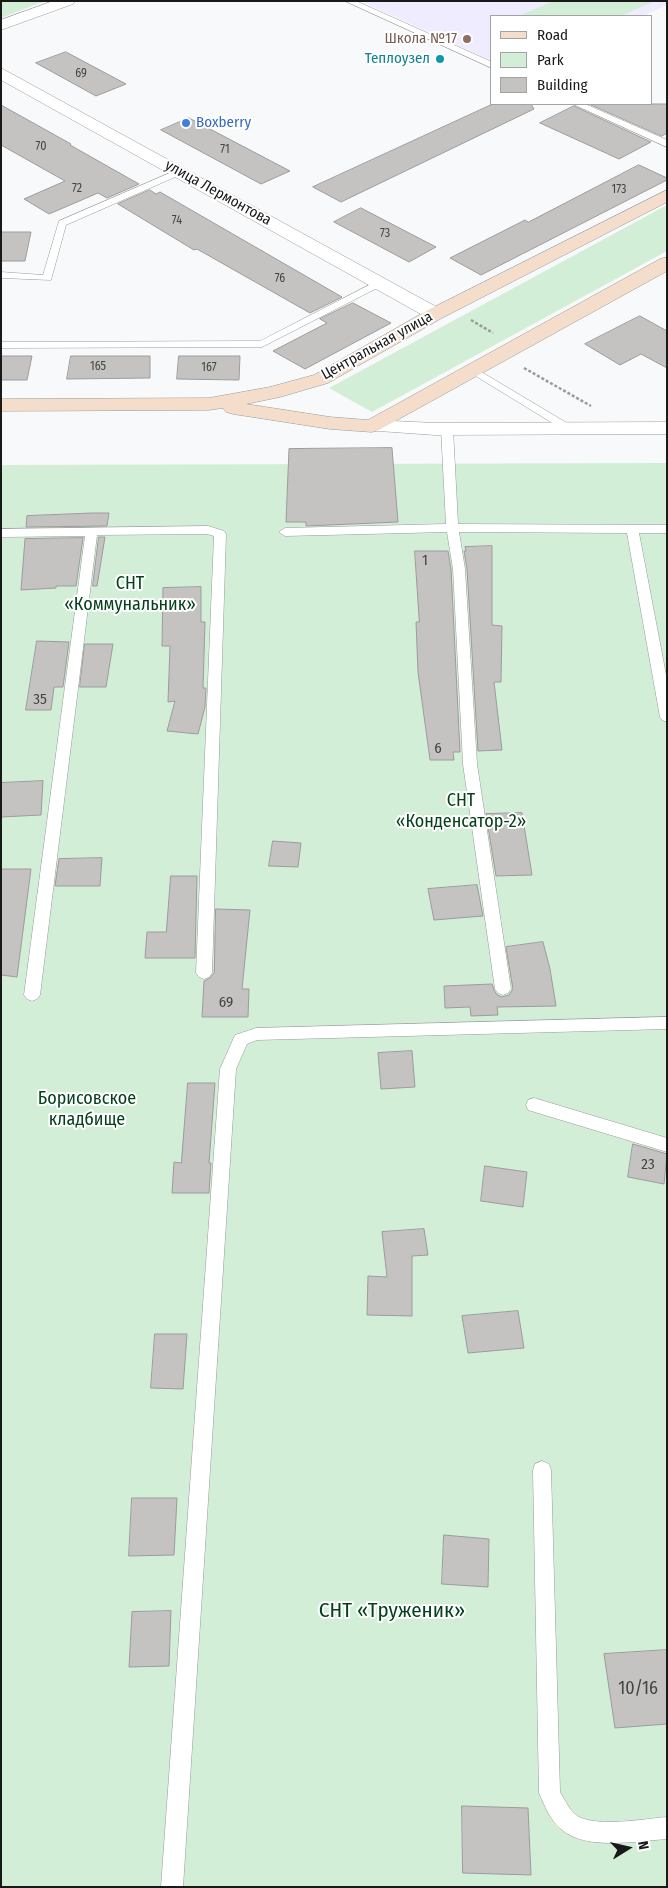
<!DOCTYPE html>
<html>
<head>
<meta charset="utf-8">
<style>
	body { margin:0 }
	#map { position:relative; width:668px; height:1888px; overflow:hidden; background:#f7f9fa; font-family:"Fira Sans Condensed",sans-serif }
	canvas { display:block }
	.frame { position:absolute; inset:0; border:2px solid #191919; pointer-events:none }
	.legend { position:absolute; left:490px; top:15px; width:162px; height:90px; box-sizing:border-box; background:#fff; border:1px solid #a3a3a3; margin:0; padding:6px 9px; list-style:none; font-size:15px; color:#191919 }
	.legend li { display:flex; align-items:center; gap:10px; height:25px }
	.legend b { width:25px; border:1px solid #a3a3a3 }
	.north { position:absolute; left:603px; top:1823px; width:50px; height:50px; -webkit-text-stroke:4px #fff; paint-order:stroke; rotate:80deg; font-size:14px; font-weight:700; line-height:20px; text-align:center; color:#191919 }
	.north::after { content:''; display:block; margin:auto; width:18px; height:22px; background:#191919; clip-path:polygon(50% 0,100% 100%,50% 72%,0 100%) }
</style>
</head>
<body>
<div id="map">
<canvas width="668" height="1888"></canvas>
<div class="frame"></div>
<ul class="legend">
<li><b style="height:6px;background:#f4ddca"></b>Road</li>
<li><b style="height:14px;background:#d3eed7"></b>Park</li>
<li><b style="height:14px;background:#c4c3c2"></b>Building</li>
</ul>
<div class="north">N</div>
</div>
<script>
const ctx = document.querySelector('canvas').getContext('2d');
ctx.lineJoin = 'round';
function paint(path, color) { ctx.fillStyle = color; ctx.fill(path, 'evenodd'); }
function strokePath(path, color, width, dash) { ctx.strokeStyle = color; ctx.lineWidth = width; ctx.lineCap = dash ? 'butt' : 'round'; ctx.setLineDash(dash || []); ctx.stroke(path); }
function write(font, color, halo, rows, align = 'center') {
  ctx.font = font + ' "Fira Sans Condensed",sans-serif'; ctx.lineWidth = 4; ctx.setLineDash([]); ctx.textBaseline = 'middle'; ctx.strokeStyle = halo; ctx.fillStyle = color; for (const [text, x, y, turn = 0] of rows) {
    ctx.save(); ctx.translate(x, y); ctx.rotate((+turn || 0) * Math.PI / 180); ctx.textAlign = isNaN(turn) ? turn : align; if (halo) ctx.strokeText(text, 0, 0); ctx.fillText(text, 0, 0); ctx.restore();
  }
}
paint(new Path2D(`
	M360,1H667V5L643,16H492V61Z`), '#eeecfe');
paint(new Path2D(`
	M1,1H45L1,18Z
	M554,1H655L621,16H518Z
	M667,205V251L372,412L329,388Z
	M667,463V1887H1V465Z`), '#d3eed7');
const building = new Path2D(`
	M66,52L126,84L96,96L36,63Z
	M493,104H531L534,109L341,202L313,187Z
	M589,104H667V133L662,136Z
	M1,105L71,144L70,145L139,184L107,198L98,193L49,214L24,199L65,181L1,145Z
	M574,106L651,142L619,159L540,123Z
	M189,118L290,171L261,184L161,130Z
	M639,165L667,178V180L481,275L450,258L525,220L528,222Z
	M150,190L156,194L160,192L342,297L310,313L197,249L194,250L118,204Z
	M361,208L436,247L409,262L334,222Z
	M1,232H31L25,261H1Z
	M353,303L391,323L305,369L273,351L327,323L320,319Z
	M640,316L667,331V368L641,354L620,365L585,344Z
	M1,356H32L27,380H1Z
	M71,356H150V378L67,379Z
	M179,356H240L239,380L177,379Z
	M392,448L398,522L306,526V522H286L289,449Z
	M93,513H109L107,526L26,527L27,516Z
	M99,537H105L97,586H93Z
	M83,538L76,586H56V588L21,590L25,539Z
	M492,546V625L502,626L501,682H494L502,750L478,751L467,569L464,551H466L465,547Z
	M415,551H448L451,569L460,752H453L454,760H430L418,672L416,622H419Z
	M201,587V622H205L203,688H206L205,707L198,734L167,731L175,701L168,702L170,646H162L163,588Z
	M37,641L69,642L63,687H54L51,710H26Z
	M85,644H113L106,687H80Z
	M43,781L41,815L1,817V783Z
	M522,813L532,875L496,876L486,814Z
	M273,841L301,843L298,867L269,866Z
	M102,858L100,886H55L59,859Z
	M1,869H31L17,977L1,975Z
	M171,876H197L195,958H145L147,932H166Z
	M477,885L483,916L434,920L428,889Z
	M216,909L250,910L242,989H249L248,1017H202L204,981L210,978L214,973Z
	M543,942L550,969L556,1006L497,1007L498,1015L471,1016L470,1007L445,1008L444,986L492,984L494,990L497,995L502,997L509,995L513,989L506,947Z
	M412,1051L415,1087L381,1089L378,1053Z
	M188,1083H215L209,1163H211L209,1193H172L174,1162L181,1163Z
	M633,1144L667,1154L664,1184L628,1177Z
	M485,1166L527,1172L523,1207L481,1201Z
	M424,1229L428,1255L412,1256V1316L367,1315L368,1276L387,1277L382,1232Z
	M518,1311L524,1348L468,1353L462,1316Z
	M155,1334H187L183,1389L151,1388Z
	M132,1498H177L174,1555L129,1556Z
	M444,1535L489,1539L488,1587L442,1584Z
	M171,1611L169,1666L129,1667L132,1612Z
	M667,1650V1724L615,1728L604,1654Z
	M462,1806L528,1808L531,1875L463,1873Z`);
paint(building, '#c4c3c2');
strokePath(building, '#9d9c9b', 1);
const lane = new Path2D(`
	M345,1H356L492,62V68Z
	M573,104H585L667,140V147Z
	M179,169L182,170V174L66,225L51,280L1,278V272L43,275L59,221Z
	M379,280L384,283L383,285L262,347L1,348V342L260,341Z
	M473,367L572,426L574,428L572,430H564L469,372L468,370L469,368Z
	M447,426L453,429L458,524L667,525V533H639L667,680V722L662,720L660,717L627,533L459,532L465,569L477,764L511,989L508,993L503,995L498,993L495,989L463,764L453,569L447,532L285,536L279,532L285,528L446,524L441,429Z
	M208,526L224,531L226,534L212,973L209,977L204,979L199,977L196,973L214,536L207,534L97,535L40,995L37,999L32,1001L27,999L24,995L85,536L1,537V529Z
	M667,1017V1029L257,1040L247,1044L236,1069L183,1887H161L220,1069L235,1035L256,1028Z
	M534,1098L667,1138V1152L528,1110L526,1105L528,1100Z
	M542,1461L549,1464L551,1470L560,1792C565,1800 570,1812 579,1817C600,1827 644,1819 667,1817V1839C637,1841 585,1851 561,1829C550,1820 545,1806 539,1793L533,1470L535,1464Z`);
const street = new Path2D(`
	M53,1H75L73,4L1,30V20Z
	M1,68L442,310L445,314L442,318L435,320L428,318L1,80Z
	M372,420L435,423L667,422V434L435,435L365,430L362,426L365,422Z`);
const secondary = new Path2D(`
	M667,190V202L442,318L328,383L280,397L246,404L330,417L368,420L660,259L667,257V271L379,430L372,432L330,429L233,414L226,412L223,408L209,410L1,411V399L209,398L270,387L314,375L428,310Z`);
strokePath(lane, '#999b9c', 1);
strokePath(street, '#999b9c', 1);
strokePath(secondary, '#999b9c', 1);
strokePath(new Path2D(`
	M471,320L493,333
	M524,368L591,406`), '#999b9b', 2.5, [3, 2]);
paint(lane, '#fff');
paint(street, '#fff');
paint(secondary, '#f4ddca');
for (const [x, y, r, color] of [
	[467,39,5,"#8d6e63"],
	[440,59,5,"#0f9aa8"],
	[186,123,5,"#3f7fe0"]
]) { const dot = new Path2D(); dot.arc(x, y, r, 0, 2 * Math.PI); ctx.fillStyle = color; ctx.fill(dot); strokePath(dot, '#fff', 2); }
write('12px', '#444443', null, [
	["69",81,74],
	["70",41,147],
	["71",225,150],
	["72",77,189],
	["173",619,190],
	["74",177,221],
	["73",385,234],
	["76",280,279],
	["165",98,367],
	["167",209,368]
]);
write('15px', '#785e54', '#fff', [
	["Школа №17",457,39]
], 'right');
write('15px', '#0d838f', '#fff', [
	["Теплоузел",430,59]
], 'right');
write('15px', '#366cbe', '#fff', [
	["Boxberry",196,123]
], 'left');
write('15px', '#191919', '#fff', [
	["улица Лермонтова",218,193,29],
	["Центральная улица",377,346,-29]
]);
write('15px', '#444443', null, [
	["1",425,561],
	["35",40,700],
	["6",438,749],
	["69",226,1003],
	["23",648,1165]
]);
write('18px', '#04411a', '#fff', [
	["СНТ",130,584],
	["«Коммунальник»",130,605],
	["СНТ",461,801],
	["«Конденсатор-2»",461,822],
	["Борисовское",87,1099],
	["кладбище",87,1120]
]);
write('18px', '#444443', null, [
	["10/16",638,1689]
]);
write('21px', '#04411a', '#fff', [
	["СНТ «Труженик»",392,1611]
]);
</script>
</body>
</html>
